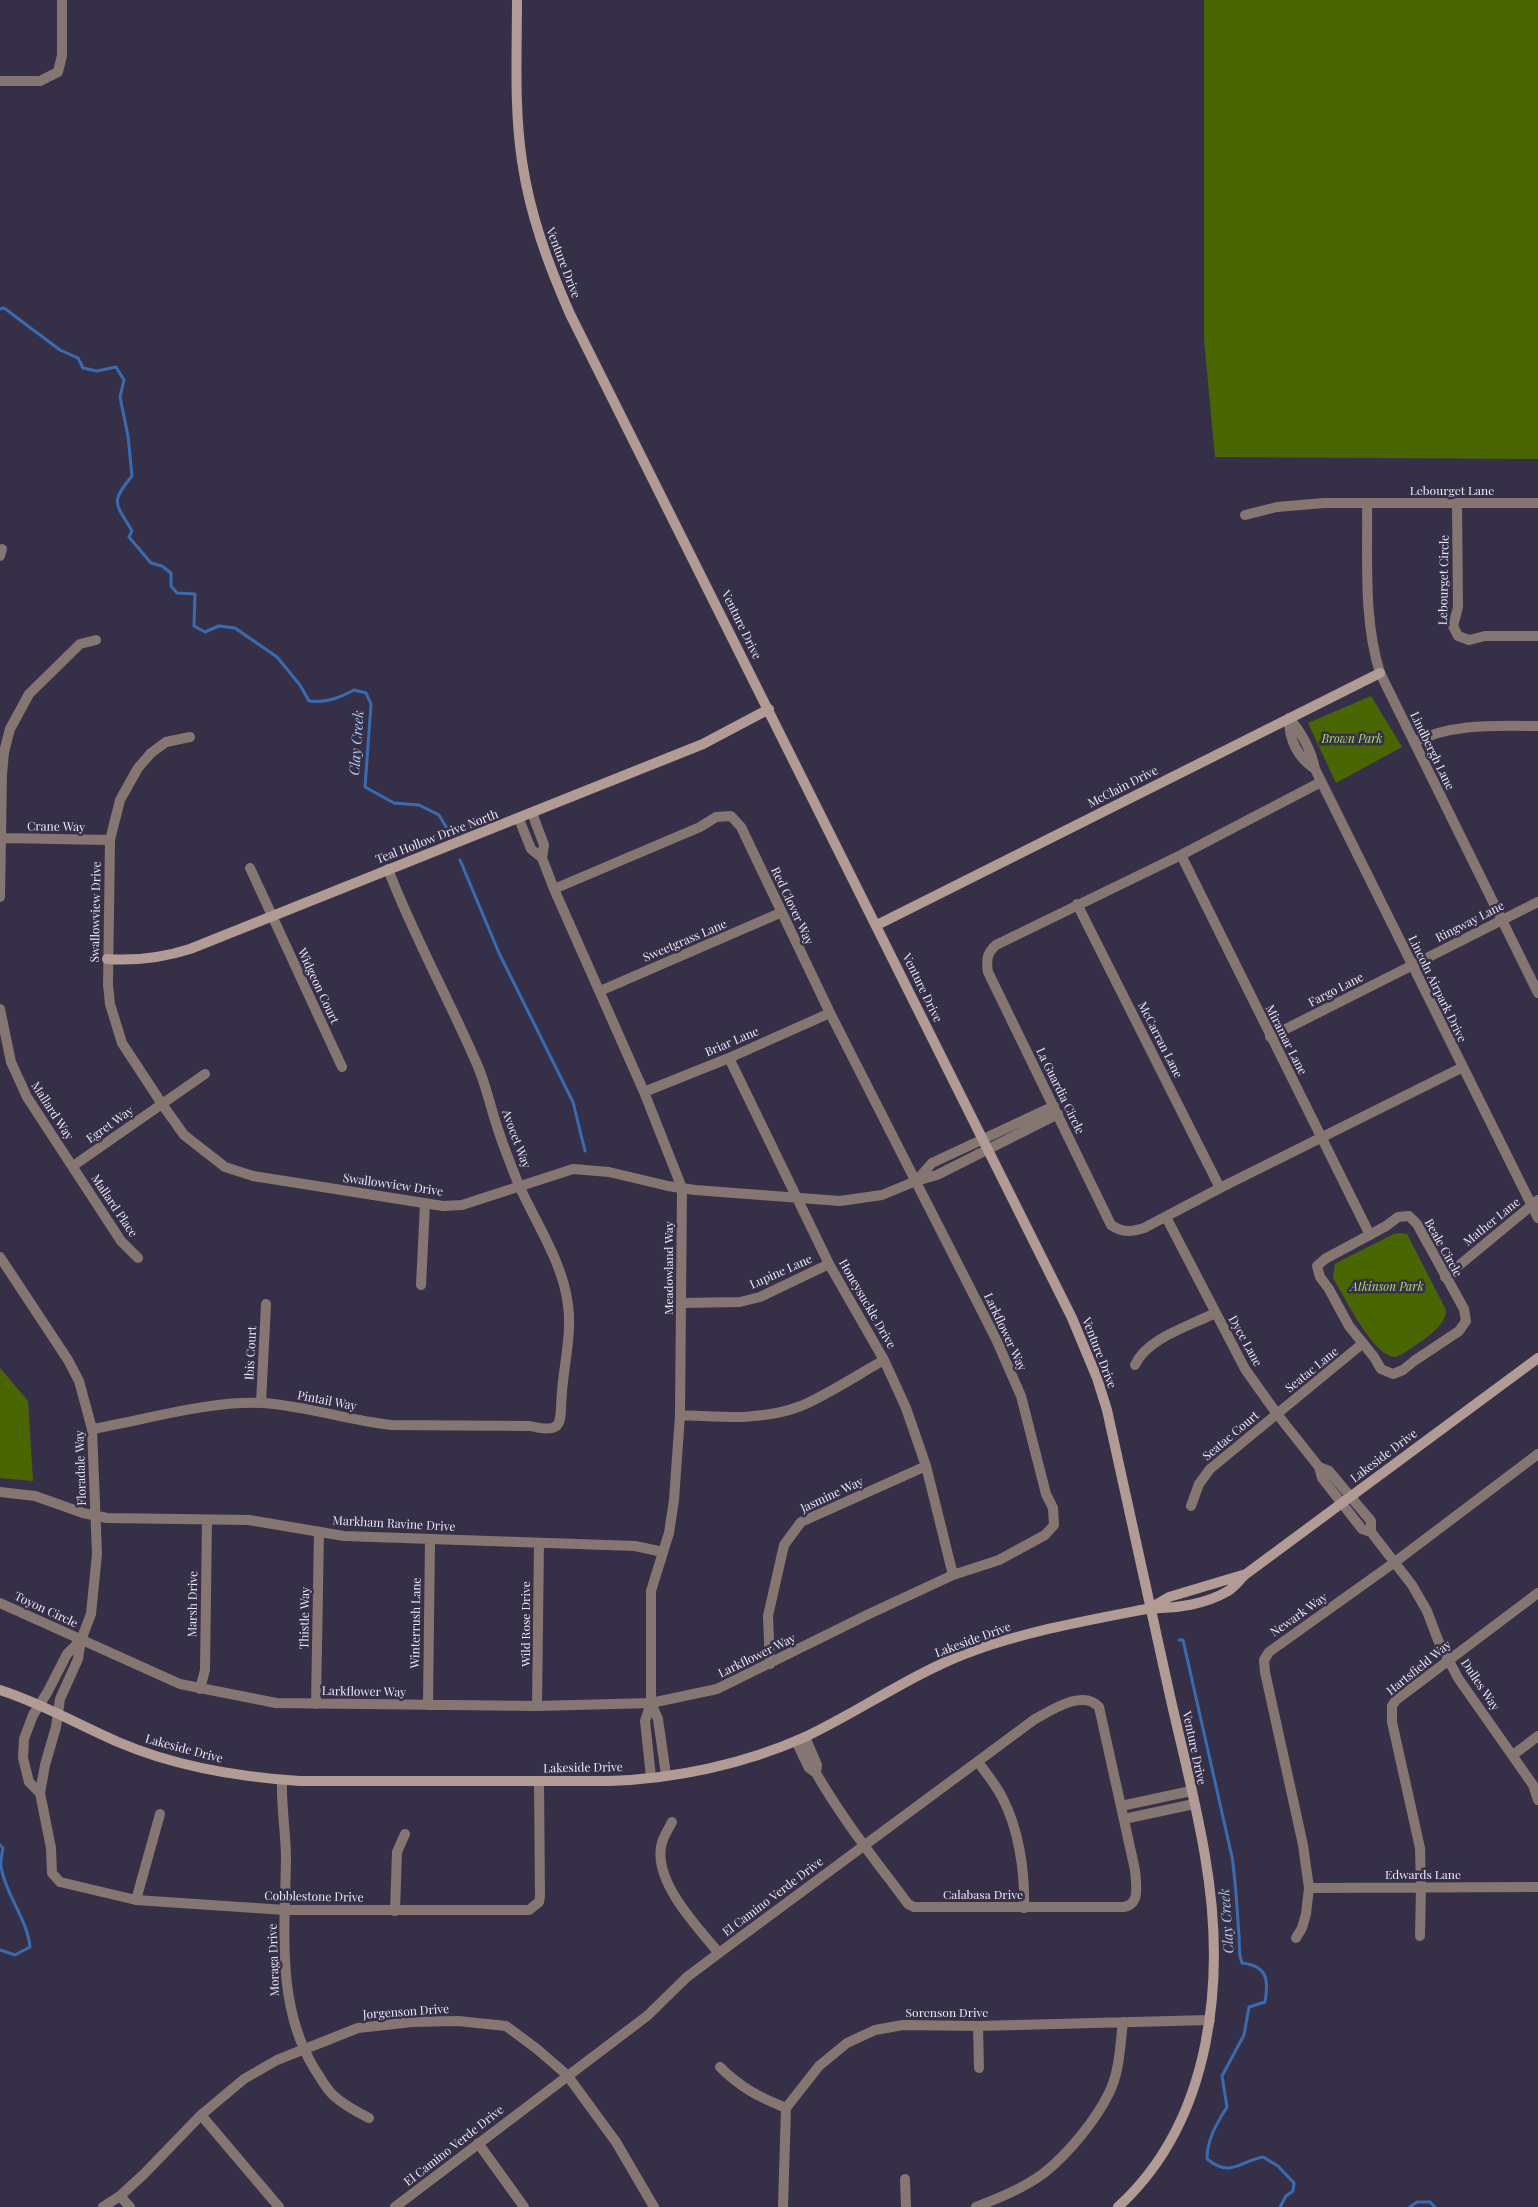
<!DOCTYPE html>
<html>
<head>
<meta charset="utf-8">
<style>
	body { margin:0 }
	canvas { display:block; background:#353048 }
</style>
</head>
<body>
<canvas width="1538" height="2207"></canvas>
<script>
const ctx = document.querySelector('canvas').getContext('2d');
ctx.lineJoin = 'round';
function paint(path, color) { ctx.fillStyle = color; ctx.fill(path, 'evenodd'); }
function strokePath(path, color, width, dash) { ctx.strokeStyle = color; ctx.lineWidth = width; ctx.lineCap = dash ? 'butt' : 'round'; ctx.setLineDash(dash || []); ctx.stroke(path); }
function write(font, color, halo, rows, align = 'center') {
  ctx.font = font + ' "Playfair Display",serif'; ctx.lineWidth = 5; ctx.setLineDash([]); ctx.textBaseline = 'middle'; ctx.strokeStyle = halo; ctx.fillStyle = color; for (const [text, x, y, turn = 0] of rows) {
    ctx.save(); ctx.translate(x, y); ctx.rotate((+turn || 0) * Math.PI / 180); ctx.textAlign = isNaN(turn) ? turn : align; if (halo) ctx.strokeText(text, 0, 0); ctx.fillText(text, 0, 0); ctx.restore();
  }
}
paint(new Path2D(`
	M1204,0H1538V459L1215,457L1204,339Z
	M1371,696L1402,747L1336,783L1308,723Z
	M1399,1233L1407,1234L1446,1310C1447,1328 1415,1345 1401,1355C1397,1356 1394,1358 1390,1356C1369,1348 1345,1297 1333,1278L1335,1264L1342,1260L1394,1234Z
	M0,1368L28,1401L33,1481L0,1478Z`), '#4a6603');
strokePath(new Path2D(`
	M0,309L4,308L60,350L78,358L83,368L97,371L116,367L124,380L120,397L128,436L132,476C110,503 115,502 132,531L129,537L151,563L162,566L171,573V586L177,593L195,594L194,626L205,632L219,626L235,628L277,657L300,685L309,701C327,703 339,698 354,690L366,693L371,704L365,787L394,803L419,805L439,815L448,830
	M460,860L499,953L573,1102L585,1151
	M1179,1640H1183L1232,1857C1236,1883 1237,1909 1239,1936C1240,1946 1238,1953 1242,1963C1267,1966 1269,1979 1265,2002L1249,2007L1244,2035L1222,2076L1227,2107C1217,2123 1207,2139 1207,2159C1231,2178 1238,2162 1263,2157L1278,2166L1294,2183L1293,2191L1286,2196L1280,2207
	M0,1845L3,1848C2,1854 0,1862 1,1867C6,1896 27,1918 30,1947L15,1955L0,1950
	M1410,2207L1417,2202H1430L1435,2207`), '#396bb0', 3);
strokePath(new Path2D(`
	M0,81H40L58,72L62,55V0
	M1367,503C1368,560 1363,619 1380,673L1538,993
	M1457,503L1458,607L1453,626L1458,636L1469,640L1485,636H1538
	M1245,515L1277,507L1324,503H1538
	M0,556L2,549
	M1289,718C1302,733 1311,750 1315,769L1538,1218
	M1289,718C1289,739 1297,757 1315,769
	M190,737L166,742L151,753L138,768L120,800L110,840L108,985L110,1004L122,1043L162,1104L184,1135L225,1167L253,1176L443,1206L462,1205L573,1169L609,1172L668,1186L695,1190L840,1201L882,1195L916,1181L937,1175L1058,1114
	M1414,742C1454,723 1495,726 1538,726
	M1321,782L1181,855L996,945C987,953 986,960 988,972L1111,1225C1123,1233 1131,1232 1144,1228L1220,1188L1461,1068
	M532,813L544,845L542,858L554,889L644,1092L682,1188L680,1415L674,1500L669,1533L651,1591V1703L645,1721L651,1777
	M519,819L531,849L542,858
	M2,838L110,840
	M1181,855L1370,1235
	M250,868L342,1067
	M0,897L2,774L4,752L10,729L29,694L80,644L96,640
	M1077,904L1220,1188
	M600,991L780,913
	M0,1009L11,1062L27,1097L121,1241L138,1258
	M1270,1037L1538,902
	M729,1058L829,1264L884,1360L906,1408L926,1466L953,1575
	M644,1092L729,1058L830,1013
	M73,1166L205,1074
	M917,1180L932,1163L1054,1106
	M1409,1216L1417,1224L1464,1309L1466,1321L1459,1331L1414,1361L1403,1370L1393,1374L1381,1369L1374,1357L1349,1326L1329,1289L1320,1277L1317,1266L1325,1259L1386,1226L1398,1217Z
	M1166,1217L1245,1369L1277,1414L1319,1467L1322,1478L1362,1529L1371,1532L1412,1585L1427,1611L1438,1640L1458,1678L1533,1785L1538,1800
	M0,1257L68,1360L79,1381L92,1429L97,1554L91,1614L81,1640L78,1659L60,1699L56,1727L45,1765L40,1793L51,1848L52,1873L60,1882L136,1900L285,1910H529L539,1902L540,1896L539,1782
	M1445,1277L1538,1200
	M421,1285L425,1204
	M682,1303L740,1302L760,1297L829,1264
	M1135,1365C1147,1338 1190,1326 1215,1313
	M261,1403L266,1304
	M680,1415C719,1417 763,1421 801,1406C827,1395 859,1374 884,1360
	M92,1429C144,1420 211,1400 263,1403C306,1406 348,1420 391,1425L530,1426C567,1435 559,1420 562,1392C564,1364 572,1333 568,1305C563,1262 535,1222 518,1183C510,1163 502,1143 496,1123C489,1102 485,1081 476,1062C448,997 413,935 388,869
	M1319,1467L1329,1471L1371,1521V1532
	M0,1492L35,1496L83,1513L107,1518L249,1520L344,1536L635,1546L663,1552
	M1191,1506L1199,1484L1210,1469L1362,1344
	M0,1603L180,1684L276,1703L537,1706L651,1703L717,1689L869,1614L953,1575L999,1560L1045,1535L1054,1525L1053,1508L1046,1494L1021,1396L996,1339L830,1013L741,827L731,816L716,817L700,827L554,889
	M770,1664L768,1616L784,1545L801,1522L926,1466
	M200,1689L205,1670L207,1520
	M651,1703L658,1719L666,1775
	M316,1704L319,1532
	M428,1705L430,1540
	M537,1706L539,1543
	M805,1737L817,1765L816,1773
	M1513,1755L1538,1736
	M978,1762C986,1773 996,1785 1002,1797C1019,1829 1025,1872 1024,1908
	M282,1780C281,1807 286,1833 286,1859C285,1930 276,2005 314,2068C320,2077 326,2089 334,2096C344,2105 357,2112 369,2118
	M40,1793L29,1782L23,1758L24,1739L33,1715L47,1693L67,1654L81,1640
	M1121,1806L1191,1791
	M1124,1819L1194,1804
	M672,1822C668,1830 662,1838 661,1847C655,1883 697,1927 719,1953
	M1309,1888L1538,1887
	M136,1900L160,1814
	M395,1911L397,1852L405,1834
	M1420,1936L1421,1887L1420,1848L1392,1722V1706L1396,1700L1538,1593
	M1296,1938L1302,1928L1306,1914L1309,1888L1303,1845L1265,1672L1264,1660L1269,1652L1395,1562L1538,1454
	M978,2026L979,2068
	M720,2067C741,2088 759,2097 786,2108
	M201,2115L279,2207
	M478,2143L524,2207
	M905,2179L906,2207
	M120,2196L130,2207
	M103,2207L120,2196L144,2174L201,2115L244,2079L277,2060L358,2028L412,2022L458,2021L506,2026L537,2049L567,2075L616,2142L654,2207
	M395,2207L647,2016L687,1977L719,1953L1035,1719C1052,1710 1083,1689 1099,1707L1135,1870C1136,1884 1141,1905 1123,1907H914L908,1904C876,1861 843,1820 816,1773L809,1768L796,1741
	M783,2207L786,2108L819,2066L847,2043L875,2030L903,2025L978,2026L1210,2020
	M976,2207C999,2198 1024,2188 1044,2173C1068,2154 1096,2120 1109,2093C1120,2071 1120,2045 1123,2022`), '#857672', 10);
strokePath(new Path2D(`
	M517,0C517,53 514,108 522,161C530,215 548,264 570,314L1072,1318L1097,1378L1107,1410C1128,1506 1149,1601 1170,1696C1182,1749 1196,1802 1205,1856C1226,1977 1214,2119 1118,2207
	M877,925L1380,673
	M107,959C137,961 162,958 190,949L703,744L769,709
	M1152,1607L1169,1597L1246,1574
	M0,1690C41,1703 79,1725 118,1742C176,1767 238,1777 300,1781H609C675,1779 745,1764 805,1737C860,1711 910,1675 967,1653C1026,1631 1089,1620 1151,1608C1176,1609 1206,1604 1228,1591C1235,1587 1240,1579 1246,1574L1538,1358`), '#b29b94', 10);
write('12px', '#ebe9f8', '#353048', [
	["Venture Drive",563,263,69],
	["Lebourget Lane",1452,491],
	["Lebourget Circle",1444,580,-89],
	["Venture Drive",741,625,64],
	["Lindbergh Lane",1432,751,64],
	["McClain Drive",1123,787,-27],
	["Crane Way",56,827,1],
	["Teal Hollow Drive North",437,837,-21],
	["Red Clover Way",792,906,65],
	["Swallowview Drive",96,912,-89],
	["Ringway Lane",1470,922,-27],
	["Sweetgrass Lane",685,941,-23],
	["Widgeon Court",318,986,65],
	["Venture Drive",922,988,64],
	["Lincoln Airpark Drive",1437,989,64],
	["Fargo Lane",1336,990,-27],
	["McCarran Lane",1160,1040,63],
	["Miramar Lane",1286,1040,63],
	["Briar Lane",732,1042,-23],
	["La Guardia Circle",1060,1091,64],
	["Mallard Way",52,1111,57],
	["Egret Way",110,1125,-35],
	["Avocet Way",516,1139,70],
	["Swallowview Drive",393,1185,8],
	["Mallard Place",114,1206,56],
	["Mather Lane",1492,1222,-39],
	["Beale Circle",1443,1248,61],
	["Meadowland Way",669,1268,-90],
	["Lupine Lane",781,1272,-24],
	["Honeysuckle Drive",867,1304,60],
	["Larkflower Way",1005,1332,65],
	["Dyce Lane",1245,1341,61],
	["Ibis Court",251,1353,-87],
	["Venture Drive",1099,1353,69],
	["Seatac Lane",1312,1370,-39],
	["Pintail Way",327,1401,11],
	["Seatac Court",1231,1436,-40],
	["Lakeside Drive",1384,1456,-37],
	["Floradale Way",81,1468,-92],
	["Jasmine Way",832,1495,-25],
	["Markham Ravine Drive",394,1524,3],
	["Marsh Drive",193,1604,-89],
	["Toyon Circle",46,1610,25],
	["Newark Way",1299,1615,-35],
	["Thistle Way",305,1618,-89],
	["Winterrush Lane",416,1623,-89],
	["Wild Rose Drive",526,1624,-90],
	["Lakeside Drive",973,1640,-20],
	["Larkflower Way",757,1656,-26],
	["Hartsfield Way",1419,1668,-39],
	["Dulles Way",1480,1685,56],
	["Larkflower Way",364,1692,1],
	["Venture Drive",1194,1748,78],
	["Lakeside Drive",184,1749,15],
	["Lakeside Drive",583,1768,-1],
	["Edwards Lane",1423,1875],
	["Calabasa Drive",983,1895],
	["Cobblestone Drive",314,1897,1],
	["El Camino Verde Drive",773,1897,-37],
	["Moraga Drive",274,1960,-92],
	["Jorgenson Drive",406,2012,-4],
	["Sorenson Drive",947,2013],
	["El Camino Verde Drive",454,2146,-38]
]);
write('italic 12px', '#b2dc68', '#353048', [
	["Brown Park",1352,739],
	["Atkinson Park",1387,1287]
]);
write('italic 14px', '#aec9ee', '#353048', [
	["Clay Creek",357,743,-86],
	["Clay Creek",1227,1921,-94]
]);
</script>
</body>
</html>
